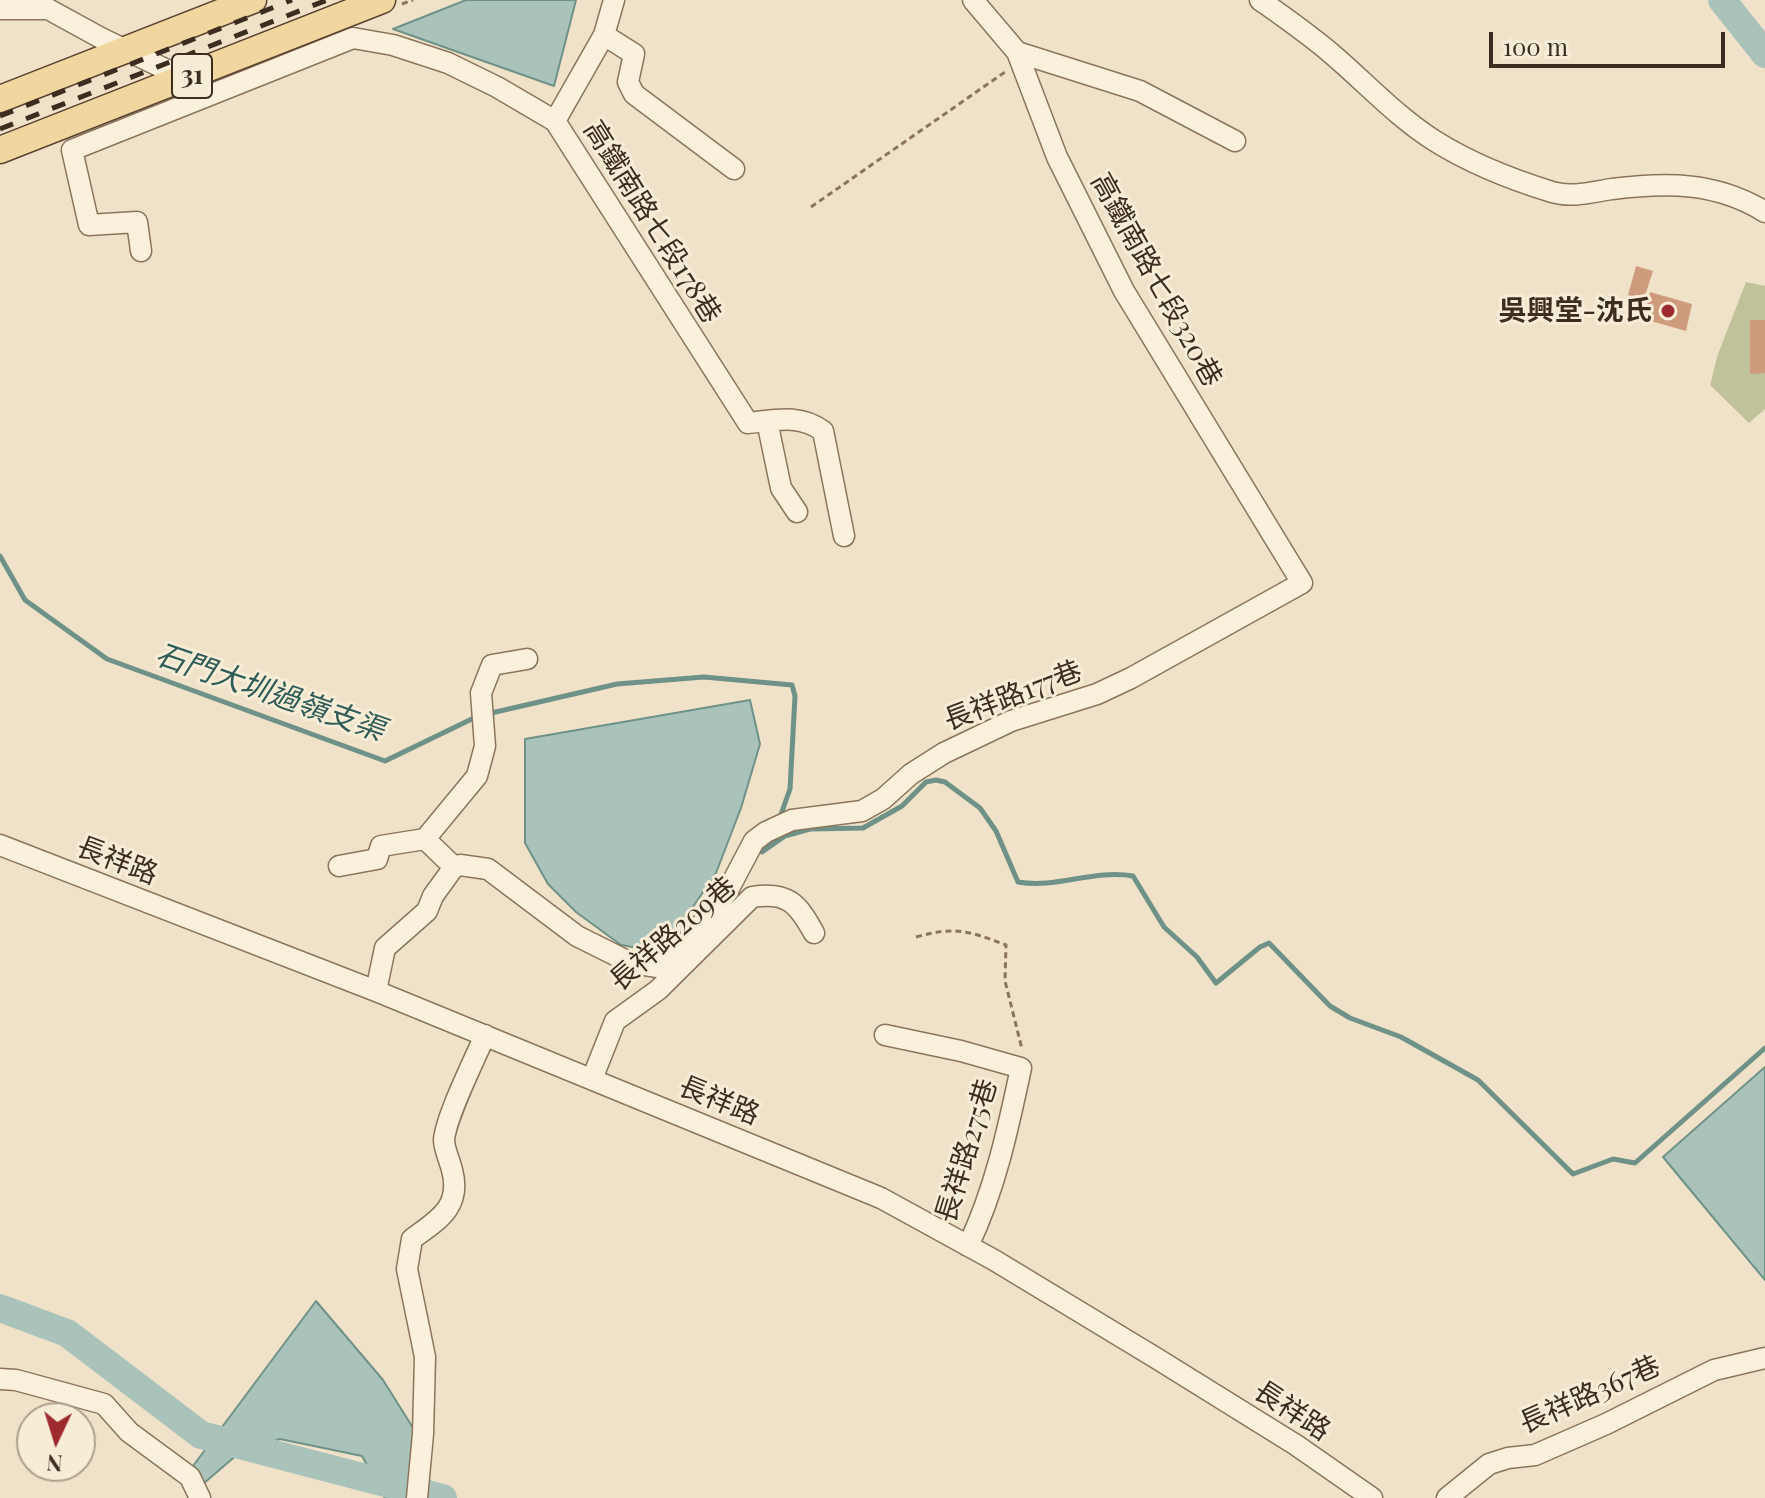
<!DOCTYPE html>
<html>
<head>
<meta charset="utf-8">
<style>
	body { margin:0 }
	#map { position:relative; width:1765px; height:1498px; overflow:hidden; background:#f0e2c8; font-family:"Playfair Display",serif }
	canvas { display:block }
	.north { position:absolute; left:16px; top:1402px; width:80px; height:80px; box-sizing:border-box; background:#f7edd7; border:2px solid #aca08e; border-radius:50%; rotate:184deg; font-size:22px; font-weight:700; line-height:32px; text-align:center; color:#3c2d20 }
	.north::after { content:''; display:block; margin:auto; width:28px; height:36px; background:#9d2a2f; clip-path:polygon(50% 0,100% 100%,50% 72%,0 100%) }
	.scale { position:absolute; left:1489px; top:32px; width:236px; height:36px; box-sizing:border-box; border:4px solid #3c2d20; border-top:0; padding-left:10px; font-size:24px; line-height:28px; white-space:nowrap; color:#3c2d20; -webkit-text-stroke:6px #f7edd7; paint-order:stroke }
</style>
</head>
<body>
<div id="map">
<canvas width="1765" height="1498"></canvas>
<div class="north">N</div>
<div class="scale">100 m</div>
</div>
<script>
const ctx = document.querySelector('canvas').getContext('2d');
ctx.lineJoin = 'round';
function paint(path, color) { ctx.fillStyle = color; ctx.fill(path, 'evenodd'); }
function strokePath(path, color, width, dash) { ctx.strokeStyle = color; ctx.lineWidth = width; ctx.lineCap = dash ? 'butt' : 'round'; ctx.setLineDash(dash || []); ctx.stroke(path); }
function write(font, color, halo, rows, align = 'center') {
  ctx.font = font + ' "Playfair Display","Noto Sans TC",serif'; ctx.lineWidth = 6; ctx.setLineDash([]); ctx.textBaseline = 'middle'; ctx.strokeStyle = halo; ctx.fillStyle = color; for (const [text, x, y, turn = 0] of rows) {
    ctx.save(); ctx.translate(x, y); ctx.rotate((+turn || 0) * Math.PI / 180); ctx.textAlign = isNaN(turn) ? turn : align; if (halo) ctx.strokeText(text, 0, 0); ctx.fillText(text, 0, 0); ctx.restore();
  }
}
paint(new Path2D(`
	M1746,282L1765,286V409L1749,423L1710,385L1718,354Z`), '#c0c39a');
const water = new Path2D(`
	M466,0H576L554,86L393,29Z
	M750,700L760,744L741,808L716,873L682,923L650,950L621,945L576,912L548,884L525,843V739Z
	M1765,1067V1280L1663,1157Z
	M316,1301L383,1380L420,1439L415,1498H385L362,1456L280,1439L239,1453L203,1484L190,1470Z`);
paint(water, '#a9c3bb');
strokePath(water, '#6f9288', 2);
strokePath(new Path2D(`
	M0,556L25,600L107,659L385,761L478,716
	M487,714L617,684L704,677L792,685L795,696L790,789L779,820
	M773,837L762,852L785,836L810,829L863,828L902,806L926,782L936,780L945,782L980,808L996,831L1018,882C1056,889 1094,869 1133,876L1164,927L1197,957L1216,983L1260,947L1269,943L1330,1006L1350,1018L1401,1037L1478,1080L1573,1174L1613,1159L1635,1163L1765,1048`), '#6f9288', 5);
strokePath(new Path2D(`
	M1722,0L1765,54
	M0,1308L67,1333L201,1435L443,1498`), '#a9c3bb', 28);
paint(new Path2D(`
	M1636,266L1653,271L1644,299L1628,295Z
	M1650,292L1692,304L1686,331L1644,319Z
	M1750,320H1765V373L1750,374Z`), '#ce9c7d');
const minor = new Path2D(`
	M1260,0C1284,17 1310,35 1333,55C1367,84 1397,117 1435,141C1470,163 1513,180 1552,192C1572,198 1592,192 1612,189C1667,182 1717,182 1765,212
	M0,9H48L101,38L192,82
	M604,35L634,54L628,82L634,94L734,169
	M1017,52L1140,91L1235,141
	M555,121L604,35L614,0
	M141,251L137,222L89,225L72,150L353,38L393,45L448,63L497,87L555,121L748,423C776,420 800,414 823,431L844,536
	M767,421L781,488L797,512
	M425,839L454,867
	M0,845L376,991L881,1198L994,1260L1156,1358L1296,1445L1372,1498
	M339,866L377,859L381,846L425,839L477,776L485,746L481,693L492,665L527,659
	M376,991L385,948L427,911L433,896L454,867L460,865L488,869L577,936L631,963L656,967L674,958L726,894L754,841L766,832L792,820L862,811L883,799L911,774L944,753L1011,721L1097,694L1131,678L1302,583L1124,291L1057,157L1017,52L973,0
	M885,1035L961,1051L1021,1068C1008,1129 995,1190 968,1246
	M592,1079L615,1021L658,990L752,897C788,891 798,904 814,933
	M0,1379L16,1380L104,1404L129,1432L190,1477L200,1498
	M417,1498L423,1434L425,1357L407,1269L412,1239C438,1220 462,1207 452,1170C450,1161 444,1149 444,1140C446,1116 475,1059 485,1035
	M1447,1498L1489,1464L1508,1458L1535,1455L1606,1424L1714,1370L1765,1358`);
const major = new Path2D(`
	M0,99L253,0
	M0,150L382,0`);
strokePath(minor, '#8c745c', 23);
strokePath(major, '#5a4230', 29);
strokePath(new Path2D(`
	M402,4L413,0
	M811,207L1005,72
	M916,937C955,926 969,931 1006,945L1005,981L1022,1049`), '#8c745c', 3, [6, 4]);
strokePath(minor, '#faf0db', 20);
strokePath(major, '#f2d6a0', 26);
strokePath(new Path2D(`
	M0,116L292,0
	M0,129L327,0`), '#3c2d20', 5, [14, 14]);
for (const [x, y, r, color] of [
	[1668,311,8,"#9d2a2f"]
]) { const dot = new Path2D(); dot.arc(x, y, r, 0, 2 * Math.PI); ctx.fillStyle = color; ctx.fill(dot); strokePath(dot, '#f7edd7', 3); }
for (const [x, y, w] of [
	[192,76,40]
]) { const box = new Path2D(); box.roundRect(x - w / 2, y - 22, w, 44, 6); ctx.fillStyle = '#f7edd7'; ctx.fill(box); strokePath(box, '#3c2d20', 2); }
write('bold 26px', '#3c2d20', null, [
	["31",192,76]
]);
write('28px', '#3c2d20', '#f7edd7', [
	["高鐵南路七段178巷",652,222,58],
	["高鐵南路七段320巷",1156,280,61],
	["長祥路177巷",1013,696,-21],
	["長祥路",117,861,21],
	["長祥路209巷",673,934,-41],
	["長祥路",719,1101,22],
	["長祥路275巷",967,1151,-73],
	["長祥路367巷",1590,1395,-24],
	["長祥路",1292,1411,33]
]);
write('bold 28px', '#3c2d20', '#f7edd7', [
	["吳興堂-沈氏",1652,311]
], 'right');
write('italic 30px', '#2f5c58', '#f7edd7', [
	["石門大圳過嶺支渠",270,693,19]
]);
</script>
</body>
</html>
